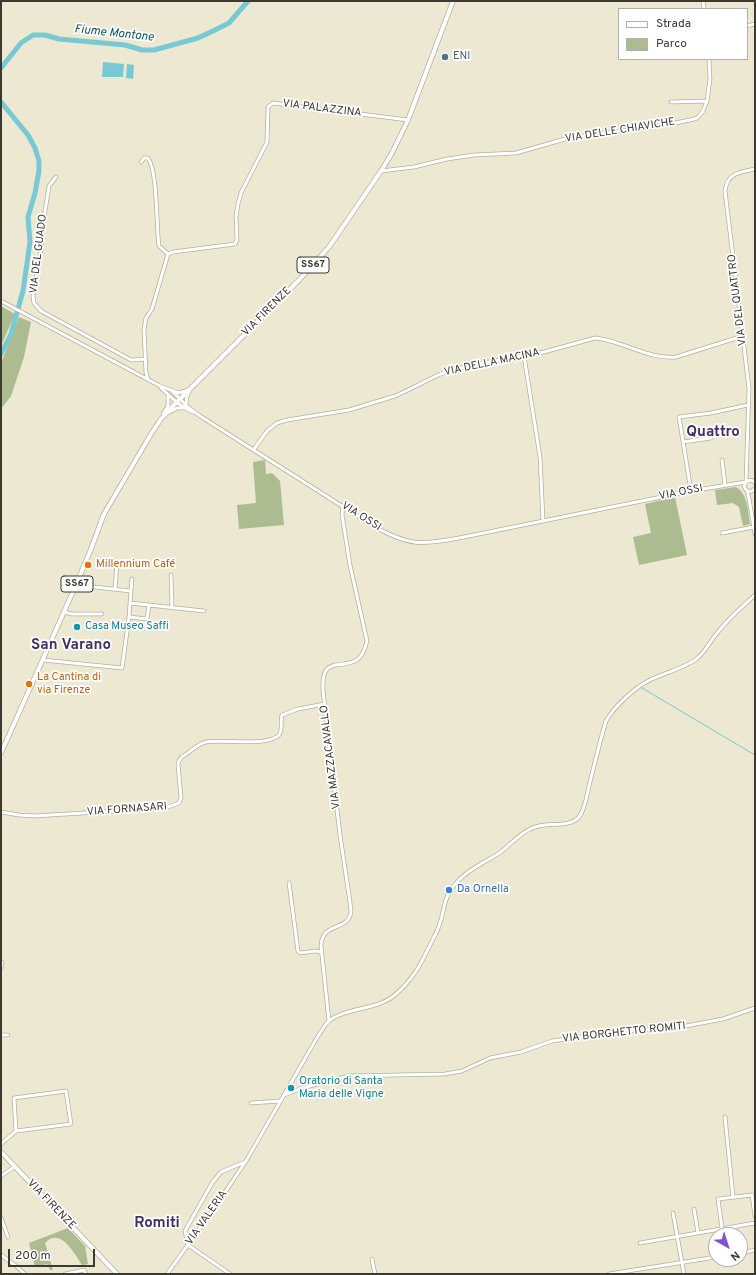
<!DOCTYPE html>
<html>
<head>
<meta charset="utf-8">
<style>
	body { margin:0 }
	#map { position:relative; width:756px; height:1275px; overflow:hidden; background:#ece8d2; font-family:Overpass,sans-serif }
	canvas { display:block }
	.frame { position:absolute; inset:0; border:2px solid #3b3930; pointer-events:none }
	.legend { position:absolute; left:618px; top:8px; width:130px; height:52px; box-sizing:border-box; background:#fff; border:1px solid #b1b0ac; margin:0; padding:5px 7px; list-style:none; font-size:12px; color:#3b3930 }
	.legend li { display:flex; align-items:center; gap:8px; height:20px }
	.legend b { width:20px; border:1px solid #b1b0ac }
	.north { position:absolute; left:708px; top:1227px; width:40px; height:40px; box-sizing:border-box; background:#fff; border:1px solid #b1b0ac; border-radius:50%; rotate:141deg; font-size:11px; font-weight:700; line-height:16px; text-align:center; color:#3b3930 }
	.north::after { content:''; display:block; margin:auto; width:14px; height:18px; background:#8052cb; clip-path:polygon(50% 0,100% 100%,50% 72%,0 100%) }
	.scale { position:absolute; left:8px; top:1249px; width:87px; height:18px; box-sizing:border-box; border:2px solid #3b3930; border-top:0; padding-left:5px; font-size:12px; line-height:14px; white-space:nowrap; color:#3b3930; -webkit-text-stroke:3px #fff; paint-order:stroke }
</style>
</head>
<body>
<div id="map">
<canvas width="756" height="1275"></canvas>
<div class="frame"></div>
<ul class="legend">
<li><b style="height:5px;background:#fff"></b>Strada</li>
<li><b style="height:11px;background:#acbc90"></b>Parco</li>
</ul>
<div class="north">N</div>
<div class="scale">200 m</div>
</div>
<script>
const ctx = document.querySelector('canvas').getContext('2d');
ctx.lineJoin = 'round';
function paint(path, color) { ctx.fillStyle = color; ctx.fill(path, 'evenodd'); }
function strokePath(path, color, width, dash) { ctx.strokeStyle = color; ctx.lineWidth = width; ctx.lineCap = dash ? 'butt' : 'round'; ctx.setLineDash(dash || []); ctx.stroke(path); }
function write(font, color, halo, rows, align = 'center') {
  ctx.font = font + ' Overpass,sans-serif'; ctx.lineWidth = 3.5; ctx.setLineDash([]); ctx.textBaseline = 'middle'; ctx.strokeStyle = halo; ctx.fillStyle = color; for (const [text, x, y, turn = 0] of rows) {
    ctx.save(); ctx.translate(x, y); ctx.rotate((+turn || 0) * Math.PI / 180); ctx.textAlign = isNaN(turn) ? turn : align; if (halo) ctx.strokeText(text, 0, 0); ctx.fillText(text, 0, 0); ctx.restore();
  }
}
paint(new Path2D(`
	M1,306L15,314L1,346Z
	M19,317L31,322L24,357L11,396L1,409V363Z
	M265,460L266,474L272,473L280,481L284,525L239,529L237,505L256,503L253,462Z
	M736,487C748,494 748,512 750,524L743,526L739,507L733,503L717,505L715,490Z
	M675,497L687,555L639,565L633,537L651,533L645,504Z
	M68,1228L85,1246L88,1264L82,1265C75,1254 60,1226 45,1243L53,1270H50L47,1264L35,1267L29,1243Z`), '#acbc90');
paint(new Path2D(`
	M103,62L124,64L123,77H102Z
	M127,64L134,65L133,79L126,78Z`), '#78c9d4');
strokePath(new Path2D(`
	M642,688L755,755`), '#78c9d4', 1);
strokePath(new Path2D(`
	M1,68L21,43L33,35H45L59,39L125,45L142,50H154L198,38L215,30L229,23L248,1
	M1,102L28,135L35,148L39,161V171L35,193L28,217L30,242L23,291L11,334L1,354`), '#78c9d4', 5);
const minor = new Path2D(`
	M703,1L704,9
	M747,26L755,24
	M671,102L707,101L710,79L709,59
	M141,162L144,158H148C158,172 156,227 159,246L168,254
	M381,171L414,167L447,159L474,155L516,153L565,139L595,134L655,127L690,120L697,118L700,115L703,111L707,101
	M56,177L49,186L43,224L41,250L33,296L34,303L41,311L131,360L145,359
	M1,301L160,386L179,393L188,390
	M524,356L540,457L543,521
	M148,379L146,373L144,329L146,318L152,309L168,254L173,252L235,244L237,240L236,216L238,204L241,193L267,142L268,107L273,103L408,120
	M161,388C172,398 179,406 193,412
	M173,392L189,408L200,416L375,527C410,546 421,545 459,538L691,491L746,482L749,388L725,191C727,173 740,172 755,169
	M186,404L187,396L190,390
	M168,413L177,408H183
	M163,414L168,406V396
	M683,442L711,438
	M254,449L267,431L277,423L287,420L349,410L395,396L406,391L438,375L452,370L483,363L544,352L595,338C621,340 649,360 676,357L743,336
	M722,460L725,485
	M755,483C753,480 750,479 746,482L744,486C745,490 748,492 752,491L755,488
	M747,490L749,499L755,534
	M691,491L679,417L711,413L748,405
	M722,533L754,527
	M171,575L172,608
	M76,585L131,591L132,579
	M115,589L117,563
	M131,591L130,603L204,611
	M130,603L129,617L147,619L149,605
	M64,612L72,614H102
	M43,660L122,668L129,617
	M1,812L19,815L34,816L165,808L179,803L181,798L178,764C179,758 183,756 188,753C193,749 200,743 206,742C223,739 267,747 279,735C283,731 280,721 282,715L298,709L325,704
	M289,883L298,951L300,953L316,951L321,952
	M1,962H2L1,968
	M329,1021L321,946C322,921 348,932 351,912C351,909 350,905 350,902L340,835L323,691C323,684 322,675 327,669C329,667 332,666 335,665C355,663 362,662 367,641L350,565L342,515L343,506
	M1,1035H8
	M66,1091L71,1124L16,1131L14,1098Z
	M284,1095L302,1088L349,1076L445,1074L462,1071L490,1058L521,1052L552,1041L622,1031L675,1028L723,1019L755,1008
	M251,1103L280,1101
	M725,1117L733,1197
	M1,1144L16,1131
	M1,1176L14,1167
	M694,1209L698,1233
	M673,1213L684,1274
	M1,1218L8,1237
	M722,1228L718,1199L752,1195L755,1216
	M640,1243L755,1223
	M740,1253L755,1250
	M1,1255L16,1266L25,1274
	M372,1259L375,1274
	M65,1274L84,1270L86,1274
	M167,1274L213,1210L246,1161L318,1036C322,1031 325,1024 329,1021C347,1007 379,1010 396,994C413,979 420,966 430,945C433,939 437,932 439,926C446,907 442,899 457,882C469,868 487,862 502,851C513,842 524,829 539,826C551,823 571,827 579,817C586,808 587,793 590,782C595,762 600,741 606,721C614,707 633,689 648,681C663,673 680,670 695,660C705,653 710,641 718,632C729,618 742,607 755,595
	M230,1274L188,1245L185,1231L212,1183L221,1172L245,1162
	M609,1274L716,1257`);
const major = new Path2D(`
	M1,753L76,585L91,549L104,514L151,434L161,419L171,408L299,280L329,247L381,171L392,153L408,120L453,1
	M1,1152L117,1274`);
strokePath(minor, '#b3b09b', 4.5);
strokePath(major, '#b3b09b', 5.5);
strokePath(minor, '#fff', 3);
strokePath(major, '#fff', 4);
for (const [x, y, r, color] of [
	[445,57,4,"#5c6f8a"],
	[88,565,4,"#e8710a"],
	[77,627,4,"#0f9aa8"],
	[29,684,4,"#e8710a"],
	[449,890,4,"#3f7fe0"],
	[291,1088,4,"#0f9aa8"]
]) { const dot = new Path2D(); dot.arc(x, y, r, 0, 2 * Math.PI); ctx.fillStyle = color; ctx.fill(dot); strokePath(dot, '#fff', 1.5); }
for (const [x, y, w] of [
	[313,265,32],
	[77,584,32]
]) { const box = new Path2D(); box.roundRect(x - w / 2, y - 8, w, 16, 3); ctx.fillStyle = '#fff'; ctx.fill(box); strokePath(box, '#3b3930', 1); }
write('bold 10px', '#3b3930', null, [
	["SS67",313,265],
	["SS67",77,584]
]);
write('11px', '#4e5e75', '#fff', [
	["ENI",453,57]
], 'left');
write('11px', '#3b3930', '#fff', [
	["VIA PALAZZINA",322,109,7],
	["VIA DELLE CHIAVICHE",620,131,-9],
	["VIA DEL GUADO",39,254,-83],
	["VIA DEL QUATTRO",738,300,-97],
	["VIA FIRENZE",267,312,-45],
	["VIA DELLA MACINA",492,363,-12],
	["VIA OSSI",681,493,-11],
	["VIA OSSI",361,517,32],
	["VIA MAZZACAVALLO",331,757,-97],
	["VIA FORNASARI",127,810,-4],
	["VIA BORGHETTO ROMITI",624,1033,-6],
	["VIA FIRENZE",51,1205,46],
	["VIA VALERIA",207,1218,-55]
]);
write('11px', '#c56008', '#fff', [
	["Millennium Café",96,565],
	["La Cantina di",37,678],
	["via Firenze",37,691]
], 'left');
write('11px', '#0d838f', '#fff', [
	["Casa Museo Saffi",85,627],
	["Oratorio di Santa",299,1082],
	["Maria delle Vigne",299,1095]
], 'left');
write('11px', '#366cbe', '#fff', [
	["Da Ornella",457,890]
], 'left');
write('italic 12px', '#0f565e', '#fff', [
	["Fiume Montone",114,34,6]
]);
write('bold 15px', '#432e69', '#fff', [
	["Quattro",713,433],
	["San Varano",71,646],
	["Romiti",157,1224]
]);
</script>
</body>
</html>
